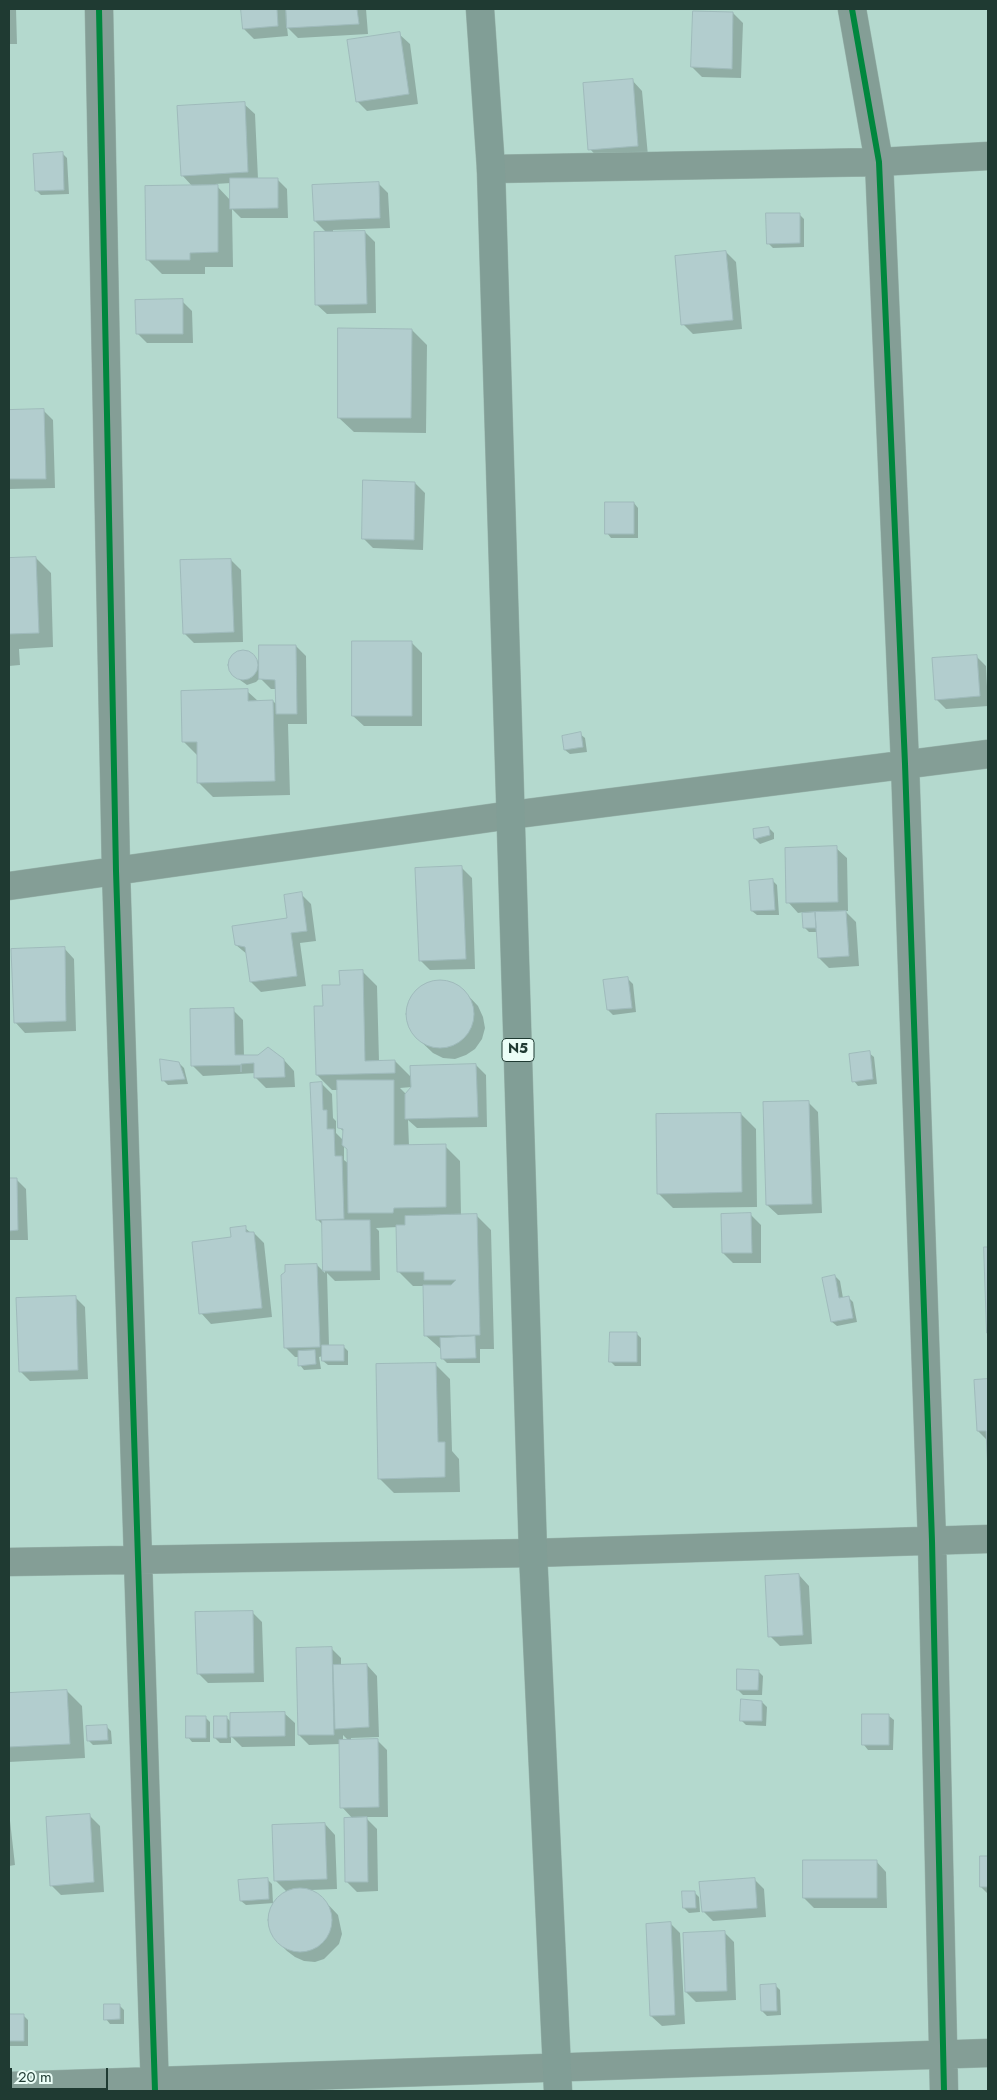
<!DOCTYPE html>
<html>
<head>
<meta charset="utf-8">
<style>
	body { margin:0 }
	#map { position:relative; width:997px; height:2100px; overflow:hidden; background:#b4d9ce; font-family:Jost,sans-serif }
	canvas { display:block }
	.frame { position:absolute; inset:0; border:10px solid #1f3a32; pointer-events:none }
	.scale { position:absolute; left:10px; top:2068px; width:98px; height:22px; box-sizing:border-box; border:2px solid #1f3a32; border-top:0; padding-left:6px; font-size:15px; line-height:18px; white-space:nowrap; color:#1f3a32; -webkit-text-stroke:4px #ebfef7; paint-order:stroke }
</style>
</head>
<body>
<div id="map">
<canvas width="997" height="2100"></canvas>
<div class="frame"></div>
<div class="scale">20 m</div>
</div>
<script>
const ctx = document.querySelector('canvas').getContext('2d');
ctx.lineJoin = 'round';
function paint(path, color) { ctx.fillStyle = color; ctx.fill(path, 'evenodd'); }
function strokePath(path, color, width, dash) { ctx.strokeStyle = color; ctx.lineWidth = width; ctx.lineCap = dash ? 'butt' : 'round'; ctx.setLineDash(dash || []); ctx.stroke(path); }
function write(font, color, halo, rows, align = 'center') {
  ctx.font = font + ' Jost,sans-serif'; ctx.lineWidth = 4; ctx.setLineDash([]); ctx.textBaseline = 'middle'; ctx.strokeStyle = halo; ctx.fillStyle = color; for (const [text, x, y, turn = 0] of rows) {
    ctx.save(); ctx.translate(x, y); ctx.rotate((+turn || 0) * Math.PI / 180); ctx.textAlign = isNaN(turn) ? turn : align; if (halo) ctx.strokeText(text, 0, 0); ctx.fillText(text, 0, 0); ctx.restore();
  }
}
paint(new Path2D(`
	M9,9H16L17,44H9Z
	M242,9H366L368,34L298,38L287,27L288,36L254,39L244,29Z
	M932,9H975L933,10Z
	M733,13L743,23L741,78L702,77L692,67Z
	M399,34L410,44L418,104L367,111L357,101Z
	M632,80L642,91L648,156L600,160L590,149Z
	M244,104L255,114L258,179H277L287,189L288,218H241L232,209L233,267H205V274H162L147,259L193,187L182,175ZM231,183V201L215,184Z
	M62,153L67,158L69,194L41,195L36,190Z
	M378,183L388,193L390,228L333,230V233L365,232L375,242L376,313L327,314L316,304L327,233L315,221Z
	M799,214L804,219V247L773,248L768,243Z
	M726,252L736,262L742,329L693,334L683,324Z
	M182,301L192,311L193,343H147L137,333Z
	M412,330L427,345L426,433L354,432L339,418Z
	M43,410L53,420L55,488L9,489V411Z
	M415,483L425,493L423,550L373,548L363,538Z
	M634,503L638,508V538H611L607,533Z
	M36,558L51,573L53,647L19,649L20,665L9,666V560Z
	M231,560L241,570L243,642L194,643L184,633Z
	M412,643L422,653V726H364L353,716Z
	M296,646L306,656L307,724H288L290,795L213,797L198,782V756L184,742L247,691L258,701H273L277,705V689H271L260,678L256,682L247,685L233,675L229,667L234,654L243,652L251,654L261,664Z
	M976,656L986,666L988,706L946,709L936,699Z
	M580,734L585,738L587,752L570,754L565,750Z
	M769,828L774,833V839L760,844L755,839L754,830Z
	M836,848L847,858L848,911H845L856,922L859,966L829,968L819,958L818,932H809L804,927V912L798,913L788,902Z
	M462,868L472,878L475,969L430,970L420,960Z
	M772,880L777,885L779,915H757L752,911Z
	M301,894L311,904L316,941L300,943L306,986L261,992L251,982L248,955L236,945L289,919Z
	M64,948L74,959L76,1031L25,1033L15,1022Z
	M362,971L377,986L379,1061H395L412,1078L476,1065L486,1075L487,1127L417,1128L408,1120L409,1146H445L460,1161L461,1216L476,1215L491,1230L494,1349H480V1363H447L442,1358V1350L425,1335L424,1286H413L398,1271V1227L376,1228L379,1231L380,1280L335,1281L327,1273L329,1346H343L348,1351V1365H328L323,1361V1356L319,1357L321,1369L304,1370L300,1365L299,1357H295L285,1347L317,1265L325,1273L324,1226L317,1219L322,1084L332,1094L333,1118L336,1121V1133L343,1140L344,1132L339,1127V1090H332L317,1075L324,1007L341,986ZM412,1087L406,1094L400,1088ZM344,1145L349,1150V1164L344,1160Z
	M628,979L633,984L636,1012L613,1015L608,1010Z
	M441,981L451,983L461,988L478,1006L483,1017L485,1028L482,1039L475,1049L466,1055L455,1059L443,1058L433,1053L414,1035L409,1025L407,1014L409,1004L414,994L421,987Z
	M233,1010L243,1020L244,1056L284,1060L294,1071L295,1087L266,1088L256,1078V1073L203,1076L193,1066Z
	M869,1053L874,1057L877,1084L858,1086L854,1081Z
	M179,1063L184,1068L188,1084L168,1085L163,1080Z
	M808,1102L818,1112L822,1213L778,1215L767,1205Z
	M741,1114L756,1129L757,1207L673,1208L658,1193Z
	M9,1179H16L26,1189L28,1240H9Z
	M751,1215L761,1225V1263H733L723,1253Z
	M245,1228L251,1233H254L264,1243L272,1317L211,1324L201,1313L233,1239Z
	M986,1248H988V1321Z
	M835,1276L840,1281L843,1298L848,1297L853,1302L857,1322L837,1326L832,1322Z
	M75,1297L85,1307L88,1379L30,1381L20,1371Z
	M636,1333L641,1338V1366H615L610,1361Z
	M435,1364L450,1379L452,1451L459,1459L460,1492L394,1493L379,1478Z
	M975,1381H988V1444V1441L978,1431Z
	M799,1575L809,1586L812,1644L780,1646L770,1636Z
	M252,1612L262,1622L264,1682L208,1683L198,1673Z
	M331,1648L341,1658V1666L367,1665L377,1676L379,1737L351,1738V1741L377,1740L387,1750L388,1817H365L377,1829L378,1891L357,1892L347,1882L353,1819L342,1807L340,1744L309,1745L299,1735ZM343,1735L349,1741H343Z
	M758,1671L763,1676L762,1695H743L738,1690Z
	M67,1691L82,1706L85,1758L9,1762V1694Z
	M762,1702L767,1707L766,1726L746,1725L741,1720Z
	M284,1713L295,1723V1746L242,1747L231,1736V1743H220L215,1738L227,1718L231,1722Z
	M889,1716L894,1720L893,1750H868L864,1745Z
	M205,1717L210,1722V1742H192L188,1737Z
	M106,1726L111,1731L112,1744L93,1745L88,1740Z
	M9,1812L15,1865L9,1866Z
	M90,1816L100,1826L104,1892L61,1895L51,1885Z
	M325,1824L335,1835L337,1889L311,1890L320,1896L338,1915L342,1934L339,1944L324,1959L315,1962L304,1961L295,1957L287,1951L276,1940L271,1931L269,1921L270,1911L274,1903L246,1905L241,1901L267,1879L272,1884L273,1903L287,1892L276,1881Z
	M982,1857L988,1858V1894L981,1887Z
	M876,1861L886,1872L887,1908H814L804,1898Z
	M754,1879L764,1889L766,1917L713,1921L703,1911Z
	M694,1892L699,1897L700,1912L689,1913L684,1908Z
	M670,1923L680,1933L685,2024L662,2026L651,2016Z
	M724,1932L734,1942L736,2000L696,2002L686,1992Z
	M776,1986L780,1990L781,2015L767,2016L762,2011Z
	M119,2005L124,2010V2024H110L106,2019Z
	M9,2015H23L28,2020V2046H9Z`), '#0003');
const building = new Path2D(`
	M241,9H277L278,26L243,29Z
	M286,9H357L359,24L287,28Z
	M693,11L733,12L732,69L691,67Z
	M400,32L409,94L356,102L347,40Z
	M633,79L638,146L588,150L583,83Z
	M245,102L248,172L181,176L177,106Z
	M63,152L64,190L35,191L33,154Z
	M230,178H278V208L230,209Z
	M379,182L380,218L314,221L312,185Z
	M218,185V252L190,253V260H146L145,186Z
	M766,213H800V243L767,244Z
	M365,231L367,304L315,305L314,232Z
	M726,251L733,320L681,325L675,256Z
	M183,299V334H136L135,300Z
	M338,328L412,329L411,418H338Z
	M44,409L46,479H9V410Z
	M363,480L415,482L414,540L362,539Z
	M605,502H634V534H605Z
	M36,557L39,633L9,634V558Z
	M231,559L234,632L183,634L180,560Z
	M352,641H412V716H352Z
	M259,645H296L297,714H276L275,680L259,679Z
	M228 665a15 15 0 1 1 30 0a15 15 0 1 1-30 0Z
	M977,655L980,696L935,700L932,658Z
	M248,689V701L273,700L275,781L197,783V742H182L181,691Z
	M581,732L583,747L564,750L562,736Z
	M769,827L770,835L754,839L753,829Z
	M837,846L838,902L786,903L785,848Z
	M462,866L466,959L419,961L415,868Z
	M773,879L775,910L751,911L749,881Z
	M302,892L307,931L291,933L297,976L250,982L245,947L235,945L232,926L287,918L284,895Z
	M846,911L849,956L818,958L815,912Z
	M815,912L816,928H803L802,913Z
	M65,947L66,1021L14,1023L11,949Z
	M363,970L365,1061L395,1060V1073L316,1075L314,1006H323L322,985H340L339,971Z
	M628,977L632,1008L607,1010L603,980Z
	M406 1014a34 34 0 1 1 68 0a34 34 0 1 1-68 0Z
	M234,1008L235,1055H258L268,1047L284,1059L285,1077L254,1078V1063L241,1064V1072V1065L191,1066L190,1009Z
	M870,1051L873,1079L852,1082L849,1054Z
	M160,1059L179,1062L185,1079L162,1081Z
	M476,1064L478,1117L405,1119V1094L411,1087L410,1066Z
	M337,1080H394V1145L446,1144V1207L394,1208L393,1213H348L347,1149L342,1145L343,1129L338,1128Z
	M322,1082L323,1110H327V1129H334L335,1156H342L344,1219L316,1220L310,1083Z
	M809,1101L812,1204L766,1205L763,1102Z
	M741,1113L742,1192L657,1194L656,1114Z
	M9,1178H17L18,1230L9,1231Z
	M751,1213L752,1253H722L721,1214Z
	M477,1214L480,1335L424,1336L423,1285H451L456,1280H424V1272H397L396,1225H405V1216Z
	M322,1220H370L371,1271H323Z
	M246,1226V1232H254L262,1308L199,1314L192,1242L231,1237L230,1228Z
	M984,1247H988V1333H987Z
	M317,1264L320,1347L284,1348L281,1275L285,1272V1265Z
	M835,1275L839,1298L849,1296L853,1318L831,1322L822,1278Z
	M76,1296L78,1370L19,1372L16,1298Z
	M610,1332H637V1362H609Z
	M475,1336L476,1358L441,1359L440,1338Z
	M322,1345H344V1361H322Z
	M315,1350L316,1364L298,1366V1351Z
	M436,1363L438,1442H445V1477L378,1479L376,1364Z
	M988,1379V1471L986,1431H977L974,1380Z
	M799,1574L803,1635L768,1637L765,1576Z
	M253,1611L254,1673L197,1674L195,1612Z
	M332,1647L334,1735H298L296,1648Z
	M367,1664L369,1727L335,1729L333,1665Z
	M737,1669L759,1670L758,1690H737Z
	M67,1690L70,1744L9,1747V1693Z
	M741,1699L762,1701V1721H740Z
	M285,1712V1736L230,1737V1713Z
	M862,1714H889V1745H862Z
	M186,1716H206V1738H186Z
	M214,1716H227V1738H214Z
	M107,1725L108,1740L87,1741L86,1726Z
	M378,1739L379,1807L340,1808L339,1740Z
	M90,1814L94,1882L50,1886L46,1817Z
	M367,1817L368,1882H345L344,1818Z
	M325,1823L327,1879L274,1881L272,1825Z
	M980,1856H988V1887H980Z
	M803,1860H877V1898H803Z
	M268,1878L269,1899L240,1901L238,1880Z
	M755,1878L757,1908L702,1912L699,1882Z
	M268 1920a32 32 0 1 1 64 0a32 32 0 1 1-64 0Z
	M682,1891H695L696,1908H683Z
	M671,1922L675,2015L650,2016L646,1924Z
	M725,1931L727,1991L685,1992L683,1933Z
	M776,1984L777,2011H761L760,1985Z
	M104,2004H120V2019L104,2020Z
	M9,2014H24V2041H9Z`);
paint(building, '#b2cdce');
strokePath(building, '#9fbabb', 1);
const minor = new Path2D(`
	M99,9L116,871L155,2091
	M852,9L879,162L905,764L932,1541L944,2091
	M491,169L879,162L988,156
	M9,886L511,815L988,754
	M9,1562L533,1553L988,1539
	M9,2086L988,2053`);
const trunk = new Path2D(`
	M480,9L491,169L533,1553L558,2091`);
strokePath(minor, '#99b6ad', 29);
strokePath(trunk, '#99b6ad', 29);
strokePath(minor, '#849e96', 28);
strokePath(trunk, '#819e96', 28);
strokePath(new Path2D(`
	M99,9L116,871L155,2091
	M852,9L879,162L905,764L932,1541L944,2091`), '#00873e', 6);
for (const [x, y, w] of [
	[518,1050,32]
]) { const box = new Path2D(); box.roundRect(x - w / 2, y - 11.5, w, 23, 4); ctx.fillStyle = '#ebfef7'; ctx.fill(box); strokePath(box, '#1f3a32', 1); }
write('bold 14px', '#1f3a32', null, [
	["N5",518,1050]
]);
</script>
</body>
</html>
